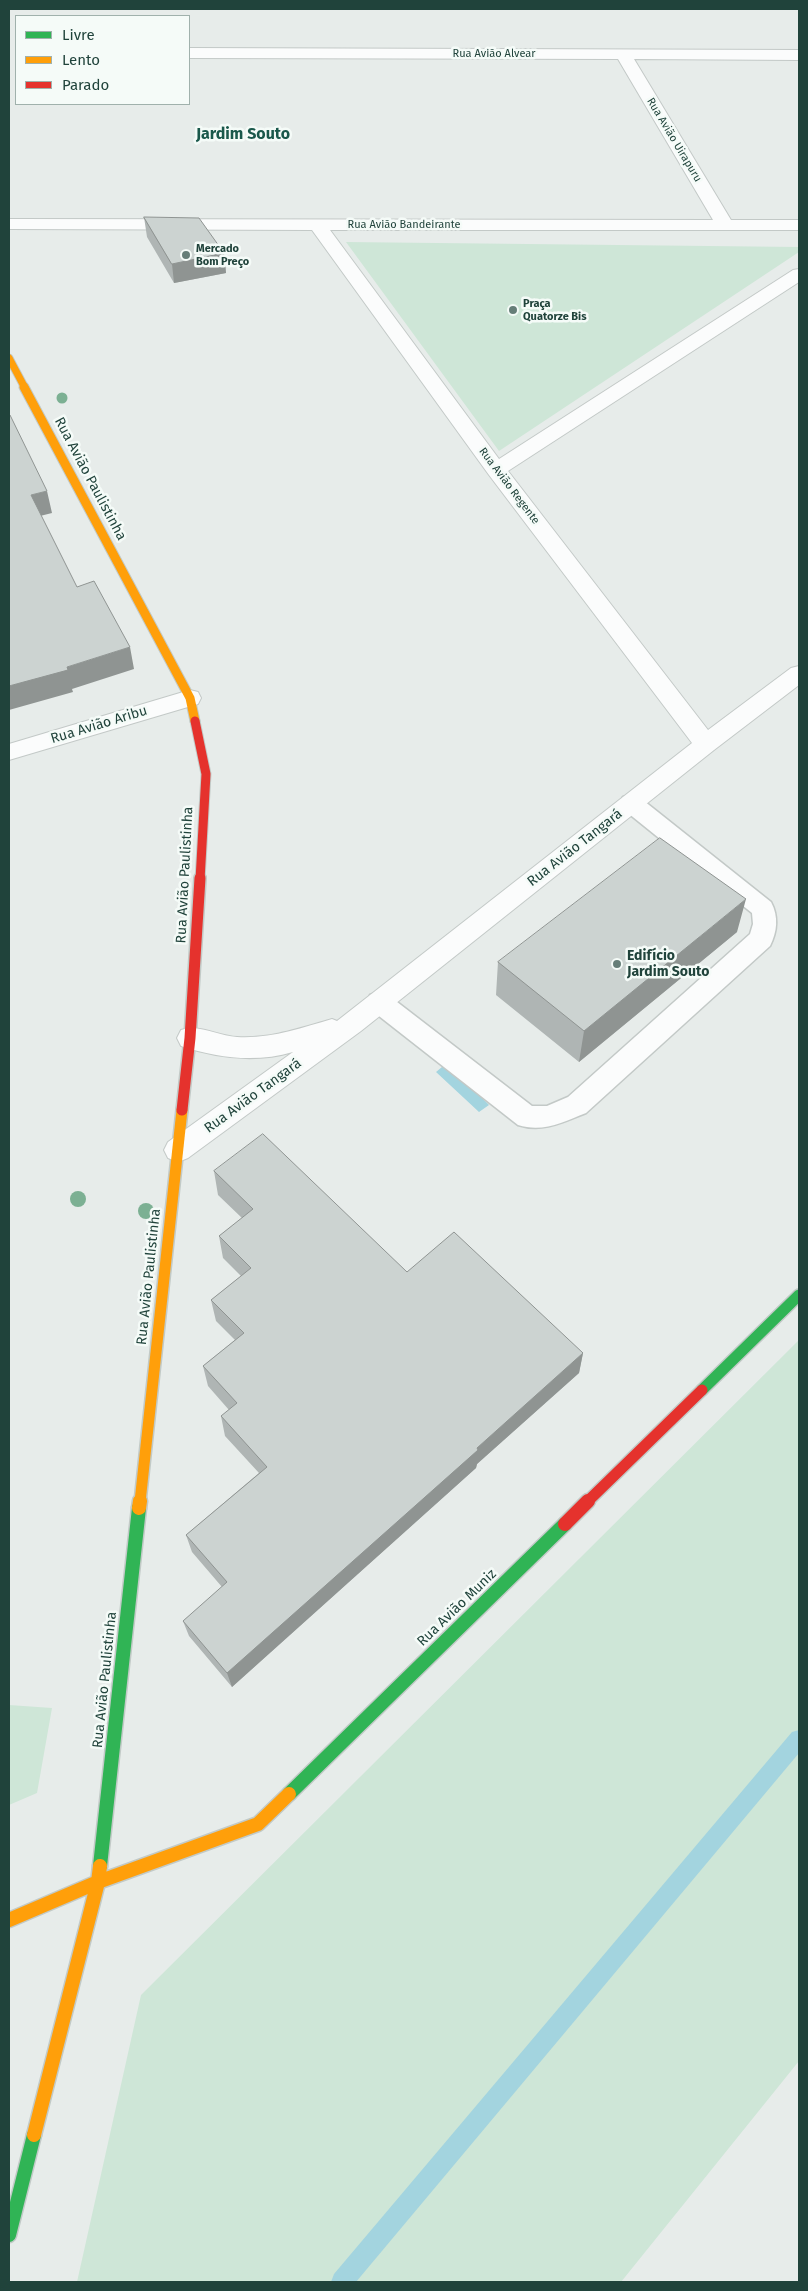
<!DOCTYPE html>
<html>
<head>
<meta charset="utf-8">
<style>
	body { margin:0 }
	#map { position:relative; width:808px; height:2291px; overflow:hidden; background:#e7ecea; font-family:"Fira Sans",sans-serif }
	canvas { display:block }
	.frame { position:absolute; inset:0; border:10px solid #20433b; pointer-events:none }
	.legend { position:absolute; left:15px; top:15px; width:175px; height:90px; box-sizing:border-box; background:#f5fbf8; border:1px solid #a0b1ac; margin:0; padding:6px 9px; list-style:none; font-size:15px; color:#20433b }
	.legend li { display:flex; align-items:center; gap:10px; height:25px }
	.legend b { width:25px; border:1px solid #a0b1ac }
</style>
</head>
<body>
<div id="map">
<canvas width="808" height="2291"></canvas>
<div class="frame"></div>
<ul class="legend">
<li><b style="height:6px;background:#30b455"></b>Livre</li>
<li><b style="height:6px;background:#ff9f0a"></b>Lento</li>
<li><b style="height:6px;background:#e5322d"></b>Parado</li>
</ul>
</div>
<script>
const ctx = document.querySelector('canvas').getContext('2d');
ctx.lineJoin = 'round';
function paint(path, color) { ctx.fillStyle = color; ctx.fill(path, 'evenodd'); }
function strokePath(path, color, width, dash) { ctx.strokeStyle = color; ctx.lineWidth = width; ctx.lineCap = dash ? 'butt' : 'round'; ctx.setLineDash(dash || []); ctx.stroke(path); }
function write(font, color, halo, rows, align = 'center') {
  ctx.font = font + ' "Fira Sans",sans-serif'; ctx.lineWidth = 5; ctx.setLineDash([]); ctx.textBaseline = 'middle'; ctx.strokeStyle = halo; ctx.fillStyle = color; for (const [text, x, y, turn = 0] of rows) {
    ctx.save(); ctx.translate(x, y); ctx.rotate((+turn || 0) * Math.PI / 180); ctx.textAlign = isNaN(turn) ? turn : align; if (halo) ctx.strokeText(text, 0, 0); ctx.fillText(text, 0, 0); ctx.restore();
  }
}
paint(new Path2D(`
	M346,242L799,247V252L499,451Z
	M799,1340V2061L621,2282H77L141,1995Z
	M9,1705L52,1708L37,1793L9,1805Z`), '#cee6d7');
paint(new Path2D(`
	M461,1051L465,1080L489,1105L479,1112L436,1072Z`), '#a3d4df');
paint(new Path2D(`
	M799,1730V1753L356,2282H331L334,2274L792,1732Z`), '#a3d4df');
const lane = new Path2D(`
	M631,795L639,797L771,902C779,917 777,932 770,946L586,1113C563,1122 543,1133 518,1125L370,1009L367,1002L370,995L379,992L388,995L532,1106H547L568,1097L750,934L753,924L752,913L623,809L620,803L623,797Z`);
const street = new Path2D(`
	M189,48L799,50V60L634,59L731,220H799V230H330L499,459L793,270L799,269V282L508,471L708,730L791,668L799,666V685L714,750L361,1031L188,1158L178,1162L168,1158L164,1150L168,1142L293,1052C256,1063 217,1058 181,1046L177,1038L181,1030C199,1024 218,1036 237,1037C270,1039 301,1028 332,1019L337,1021L692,743L489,475L312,230L9,229V219L713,220L618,59L189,58Z
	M190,690L198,692L201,698L198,704L9,760V744Z`);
const fastFar1 = new Path2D(`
	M702,1390L799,1295`);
const fast = new Path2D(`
	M289,1794L565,1524
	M100,1866L139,1508
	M9,2235L34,2135`);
const slowFar3 = new Path2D(`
	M9,358L25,388`);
const slowFar2 = new Path2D(`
	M24,387L190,698L195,721`);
const slowFar1 = new Path2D(`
	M140,1502L182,1110`);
const slow = new Path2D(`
	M139,1508L140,1501
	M9,1920L98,1882L258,1824L289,1794
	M34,2135L98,1882L100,1866`);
const jamFar2 = new Path2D(`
	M195,721L206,774L200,880`);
const jamFar1 = new Path2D(`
	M182,1110L190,1038L200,878
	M587,1502L702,1390`);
const jam = new Path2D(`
	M565,1524L588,1501`);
strokePath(lane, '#c3c9c7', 3);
strokePath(street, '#c3c9c7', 2);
strokePath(fastFar1, '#c2cac7', 14);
strokePath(fast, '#c2cac7', 17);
strokePath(slowFar3, '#c2cac7', 9);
strokePath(slowFar2, '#c2cac7', 11);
strokePath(slowFar1, '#c2cac7', 14);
strokePath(slow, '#c2cac7', 17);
strokePath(jamFar2, '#c2cac7', 11);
strokePath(jamFar1, '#c2cac7', 14);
strokePath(jam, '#c2cac7', 17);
paint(lane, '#fbfcfc');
paint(street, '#fbfcfc');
strokePath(fastFar1, '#30b455', 11);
strokePath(fast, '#30b455', 14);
strokePath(slowFar3, '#ff9f0a', 7);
strokePath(slowFar2, '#ff9f0a', 9);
strokePath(slowFar1, '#ff9f0a', 11);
strokePath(slow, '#ff9f0a', 14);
strokePath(jamFar2, '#e5322d', 9);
strokePath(jamFar1, '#e5322d', 11);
strokePath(jam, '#e5322d', 14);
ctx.fillStyle = '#7cb093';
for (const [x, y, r] of [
	[62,398,5.5],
	[78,1199,8],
	[146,1211,8]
]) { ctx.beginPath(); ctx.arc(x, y, r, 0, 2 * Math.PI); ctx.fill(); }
paint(new Path2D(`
	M144,217L224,253L226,273L174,283L147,237Z
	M737,932L579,1062L496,995L498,962Z
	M214,1171L407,1272L583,1353L579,1373L477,1464L476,1468L232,1687L189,1636L183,1621L222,1587L192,1552L186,1535L259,1473L225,1436L221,1416L229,1410L208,1386L203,1366L235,1340L216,1321L211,1300L241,1276L223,1258L219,1236L242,1218L218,1195Z`), '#afb5b4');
paint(new Path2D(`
	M224,253L226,273L174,283L172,264Z
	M47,491L52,513L36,517L31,495Z
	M130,647L134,669L72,689L73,692L9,710V686L67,667Z
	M746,899L737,932L579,1062L584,1031Z
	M583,1353L579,1373L477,1464L476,1468L232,1687L227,1673L477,1448Z`), '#8f9492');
const building = new Path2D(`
	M144,217L199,218L224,253L172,264Z
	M9,415H10L47,491L31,495L77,587L94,581L130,647L67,667L68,670L9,686Z
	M660,838L746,899L584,1031L498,962Z
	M263,1134L407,1272L454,1232L583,1353L477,1448L478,1450L227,1673L183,1621L227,1582L186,1535L267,1467L221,1416L237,1403L203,1366L244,1333L211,1300L251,1268L219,1236L253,1209L214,1171Z`);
paint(building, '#ccd3d1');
strokePath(building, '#8f9492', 1);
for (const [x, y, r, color] of [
	[186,255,5,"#667e78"],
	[513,310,5,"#667e78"],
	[617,964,5,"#667e78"]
]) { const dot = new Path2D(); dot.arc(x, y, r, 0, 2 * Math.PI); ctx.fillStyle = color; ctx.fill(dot); strokePath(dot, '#f5fbf8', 2); }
write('11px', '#20433b', '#f5fbf8', [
	["Rua Avião Alvear",494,54],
	["Rua Avião Uirapuru",674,140,59],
	["Rua Avião Bandeirante",404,225],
	["Rua Avião Regente",509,486,53]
]);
write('bold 11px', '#20433b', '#f5fbf8', [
	["Mercado",196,249],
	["Bom Preço",196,262],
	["Praça",523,304],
	["Quatorze Bis",523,317]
], 'left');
write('14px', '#20433b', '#f5fbf8', [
	["Rua Avião Paulistinha",90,479,62],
	["Rua Avião Aribu",99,725,-17],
	["Rua Avião Tangará",575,848,-38],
	["Rua Avião Paulistinha",185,875,-87],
	["Rua Avião Tangará",253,1096,-36],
	["Rua Avião Paulistinha",149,1277,-84],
	["Rua Avião Muniz",457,1608,-44],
	["Rua Avião Paulistinha",105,1680,-84]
]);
write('bold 14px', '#20433b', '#f5fbf8', [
	["Edifício",627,956],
	["Jardim Souto",627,972]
], 'left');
write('bold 16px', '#1a584b', '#f5fbf8', [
	["Jardim Souto",243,135]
]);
</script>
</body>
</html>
